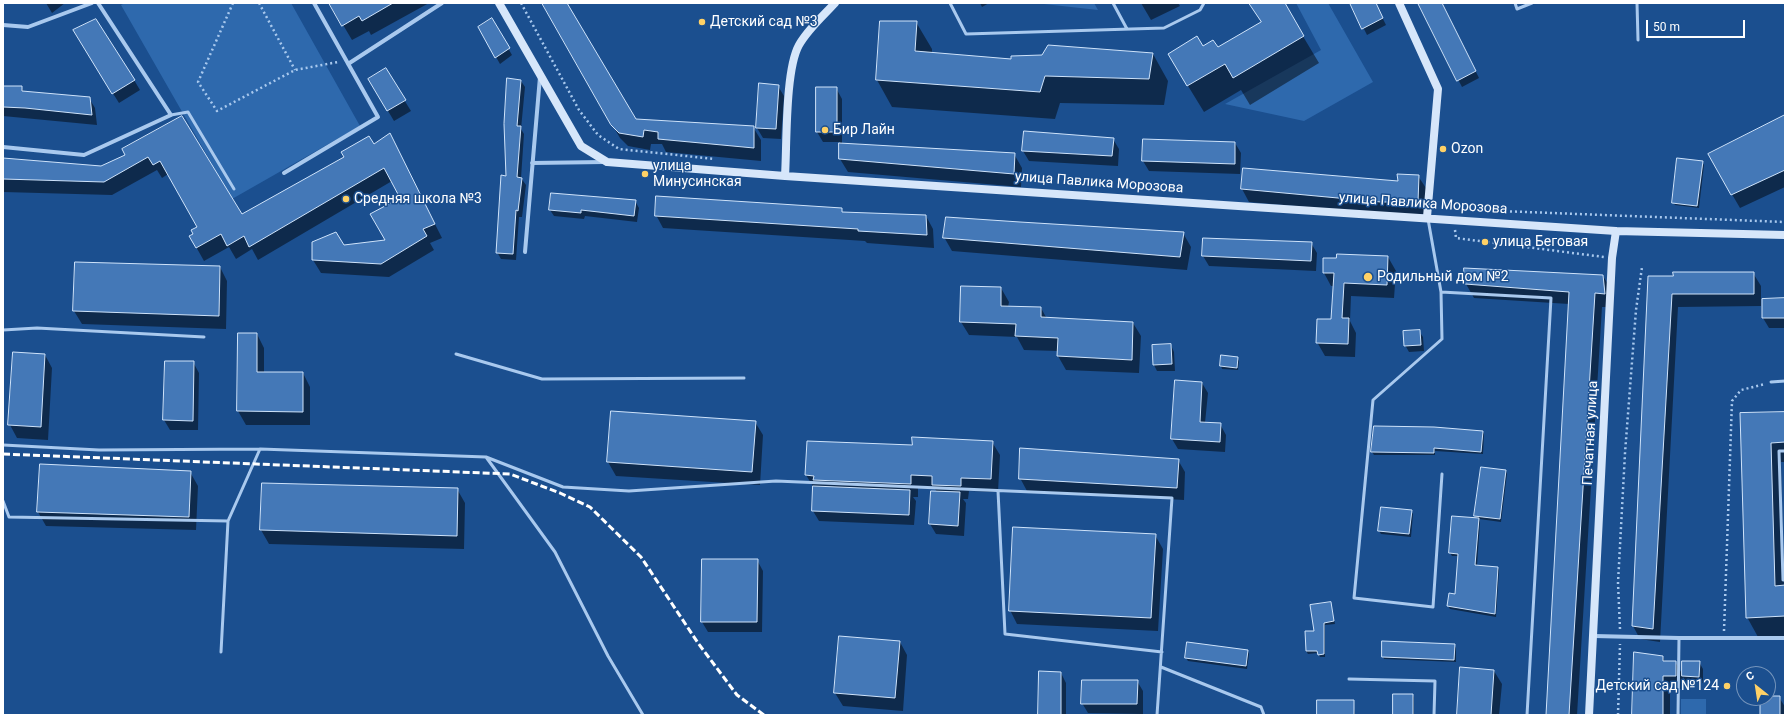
<!DOCTYPE html>
<html>
<head>
<meta charset="utf-8">
<style>
	body { margin:0 }
	#map { position:relative; width:1788px; height:718px; overflow:hidden; background:#1b4f8f; font-family:Roboto,sans-serif }
	canvas { display:block }
	.frame { position:absolute; inset:0; border:4px solid #fff; pointer-events:none }
	.north { position:absolute; left:1736px; top:666px; width:40px; height:40px; box-sizing:border-box; background:#1b4f8f; border:1px solid #7695bc; border-radius:50%; rotate:330deg; font-size:11px; font-weight:700; line-height:16px; text-align:center; color:#fff }
	.north::after { content:''; display:block; margin:auto; width:14px; height:18px; background:#ffd166; clip-path:polygon(50% 0,100% 100%,50% 72%,0 100%) }
	.scale { position:absolute; left:1646px; top:20px; width:99px; height:18px; box-sizing:border-box; border:2px solid #fff; border-top:0; padding-left:5px; font-size:12px; line-height:14px; white-space:nowrap; color:#fff; -webkit-text-stroke:3px #1b4f8f; paint-order:stroke }
</style>
</head>
<body>
<div id="map">
<canvas width="1788" height="718"></canvas>
<div class="frame"></div>
<div class="north">С</div>
<div class="scale">50 m</div>
</div>
<script>
const ctx = document.querySelector('canvas').getContext('2d');
ctx.lineJoin = 'round';
function paint(path, color) { ctx.fillStyle = color; ctx.fill(path, 'evenodd'); }
function strokePath(path, color, width, dash) { ctx.strokeStyle = color; ctx.lineWidth = width; ctx.lineCap = dash ? 'butt' : 'round'; ctx.setLineDash(dash || []); ctx.stroke(path); }
function write(font, color, halo, rows, align = 'center') {
  ctx.font = font + ' Roboto,sans-serif'; ctx.lineWidth = 3; ctx.setLineDash([]); ctx.textBaseline = 'middle'; ctx.strokeStyle = halo; ctx.fillStyle = color; for (const [text, x, y, turn = 0] of rows) {
    ctx.save(); ctx.translate(x, y); ctx.rotate((+turn || 0) * Math.PI / 180); ctx.textAlign = isNaN(turn) ? turn : align; if (halo) ctx.strokeText(text, 0, 0); ctx.fillText(text, 0, 0); ctx.restore();
  }
}
paint(new Path2D(`
	M125,3H291L360,126L232,199L121,5Z
	M1035,3H1094L1098,10Z
	M1296,3H1328L1373,82L1304,121L1225,104L1321,50Z
	M1681,699H1706V715H1681Z`), '#2e69ad');
paint(new Path2D(`
	M46,3H65L52,13Z
	M330,3H429L371,35L369,31L352,40Z
	M543,3H566L636,120L753,127L761,140V161L666,152L662,144H651L650,150L628,146L620,138Z
	M980,3H989L982,7Z
	M1141,3H1178L1180,6L1151,20Z
	M1250,3H1283L1319,63L1250,105L1241,90L1204,112L1185,81L1203,47L1217,49L1262,23Z
	M1351,3H1375L1386,25L1367,35Z
	M1419,3H1442L1479,78L1462,87Z
	M492,20L512,55L500,64L479,27Z
	M916,22L932,49V53L1012,60L1153,54L1168,81L1164,105L1060,103L1055,119L892,107L877,80Z
	M80,41L134,80L140,90L119,103Z
	M385,69L411,111L394,121L369,79Z
	M521,81L525,87L521,129L524,134L521,178L526,185L522,217H519L516,260L501,259L497,252Z
	M760,85L778,86L784,96L781,139L763,138L757,128Z
	M3,87H21L24,92L89,98L95,108L97,125L3,116Z
	M836,88L842,99V144L1014,154L1022,168L1021,187L848,172L840,159V142H823L817,132Z
	M1785,116V187L1740,208L1709,155Z
	M182,118L242,215L390,135L442,238L430,243L434,250L389,277L321,273L313,260L344,246L386,241L402,199L392,181L258,260L252,249L236,259L229,247L204,261L190,236L194,234L199,227L168,174L162,178L157,170L112,195L3,192V159L101,167L127,156Z
	M1113,139L1119,149L1118,166L1029,161L1023,151Z
	M1235,143L1241,153L1240,174L1149,171L1143,161Z
	M1702,162L1704,165L1699,208L1675,205L1673,202Z
	M1244,169L1399,182L1418,176L1426,188L1425,214H1389L1249,202L1242,189Z
	M635,201L639,208L637,222L585,216L584,219L554,216L550,210Z
	M841,209L843,213L926,216L933,229L934,248L867,243L865,241L663,228L656,215Z
	M1183,233L1191,247L1187,270L952,251L944,237Z
	M1204,239L1311,243L1317,253L1316,271L1209,266L1203,256Z
	M1388,257L1396,271L1394,298L1351,296L1350,321L1356,333L1355,357L1325,356L1317,342L1332,320L1334,286H1331L1324,273Z
	M220,267L227,281L226,329L82,324L74,311Z
	M1753,273L1761,286V306L1678,307L1660,642L1640,639L1633,626L1649,277Z
	M1603,276L1611,289L1612,307H1602L1577,715H1547L1569,304L1474,298L1466,284Z
	M1001,288L1009,302L1008,307L1041,308L1047,319L1133,323L1141,336L1139,373L1066,370L1058,356V351L1024,350L1017,337L969,335L961,322Z
	M1785,299V328H1769L1763,318V300Z
	M1419,331L1423,337L1424,351L1409,352L1405,345Z
	M239,334H257L264,348V373H303L310,387V425H246L238,411Z
	M1171,345L1174,352L1175,371H1157L1154,365Z
	M45,355L52,368L48,440L17,438L10,425Z
	M1237,358L1239,361L1238,370L1222,369L1221,366Z
	M193,362L199,373L198,430H170L164,420Z
	M1202,383L1208,393L1205,423L1220,424L1226,435L1225,452L1178,449L1172,439Z
	M612,412L755,422L763,435L760,485L616,476L608,462Z
	M1785,413V462H1781L1785,636L1758,637L1747,617L1741,414Z
	M1482,431L1484,434L1483,454L1435,451V455H1374L1372,452Z
	M992,442L1000,455L998,492L969,491L968,499H963L966,503L964,536L936,534L930,524L937,492L935,489L918,488V497H913L916,501L914,525L819,521L813,511L814,488L806,475L913,446Z
	M1178,460L1185,472L1184,500L1027,491L1020,478Z
	M1506,471L1507,474L1501,522L1479,519L1480,522L1477,566L1498,568L1499,570L1496,617L1450,609L1448,606L1450,594L1456,595L1458,556H1452L1450,553L1477,519L1476,516Z
	M190,472L198,486L196,530L46,526L38,512Z
	M263,484L457,489L465,503L464,549L269,544L261,530Z
	M1411,511L1413,514L1411,537L1381,534L1379,531Z
	M1155,535L1163,549L1158,631L1017,624L1010,610Z
	M757,560L763,571L762,632H708L702,622Z
	M1330,603L1335,624L1325,625V657H1320L1318,653L1308,654L1306,651Z
	M900,642L907,655L903,711L843,706L835,693Z
	M1454,645L1456,648V662L1384,659L1383,656Z
	M1248,651L1249,654L1247,669L1188,661L1186,658Z
	M1663,657L1665,662H1675L1683,675L1699,662L1703,669V683L1686,682L1683,677V689H1670V715H1633Z
	M1494,671L1502,684L1499,715H1458Z
	M1061,673L1066,683V715H1039Z
	M1137,681L1143,691V714L1088,713L1082,703Z
	M1413,695L1414,698V715H1394Z
	M1768,697H1779L1785,707V715H1761V698H1768Z
	M1353,701L1355,715H1318Z`), '#0007');
const building = new Path2D(`
	M329,3H393L362,21L359,16L342,26Z
	M542,3H567L636,119L754,126V148L658,139V132L644,130L643,137L619,133L611,125Z
	M1249,3H1285L1304,36L1233,78L1225,64L1187,86L1168,54L1197,36L1203,46L1213,40L1218,47L1261,22Z
	M1350,3H1376L1383,18L1362,29Z
	M1418,3H1442L1476,71L1457,81Z
	M492,18L510,48L495,58L478,27Z
	M96,19L135,80L112,94L73,30Z
	M880,21H917L915,51L1011,59V56L1042,55L1048,45L1153,53L1149,79L1045,76L1040,92L876,80Z
	M386,68L406,100L387,111L368,79Z
	M507,78L521,80L517,126H521L517,177L522,178L518,211L516,210L513,254L496,253L501,175L506,176L504,124Z
	M759,83L779,85L776,129L756,128Z
	M3,86H22V91L90,97L92,115L25,108L3,107Z
	M816,87H837V132H816Z
	M1785,115V170L1731,195L1708,154Z
	M182,116L242,214L344,157L341,152L369,136L374,144L390,133L435,224L423,229L427,236L381,264L312,260V242L336,232L344,245L385,240L370,214L400,198L384,168L249,247L244,236L227,246L221,234L196,248L189,236L193,234L191,230L197,227L160,161L153,165L148,157L104,182L3,179V158L101,166L125,155L122,149Z
	M1024,131L1114,138L1112,156L1022,151Z
	M1143,139L1235,142V164L1142,161Z
	M839,143L1015,153L1014,174L839,159Z
	M1677,158L1703,161L1697,206L1672,203Z
	M1243,168L1398,181L1397,174L1419,175L1418,202H1381L1241,189Z
	M551,193L636,200L634,216L581,210V213L549,210Z
	M656,196L842,208V212L926,215L927,235L858,231V229L655,216Z
	M946,217L1020,222L1184,232L1180,257L943,238Z
	M1203,238L1312,242L1311,261L1202,256Z
	M1337,254L1388,256L1387,285L1344,283L1342,318H1349L1348,344L1316,343L1317,319H1331L1334,273H1323V258H1336Z
	M75,262L220,266L219,316L73,311Z
	M1464,268L1603,275L1605,294L1595,293L1569,715H1546L1569,292L1465,284Z
	M1673,272H1754V294H1672L1653,629L1632,626L1648,276H1673Z
	M961,286L1001,287V306L1041,307V317L1133,322L1132,360L1057,356L1058,338L1015,336L1016,324L960,322Z
	M1785,298V318H1762V299Z
	M1420,330L1421,345L1404,346L1403,331Z
	M238,333H257V372H303V412L237,411Z
	M1171,344L1172,364L1153,365L1152,345Z
	M13,352L45,354L41,427L8,425Z
	M1221,355L1238,357L1237,368L1220,366Z
	M165,361H194L193,421L163,420Z
	M1175,380L1202,382L1200,422L1221,423L1220,442L1171,439Z
	M611,411L756,421L752,472L607,462Z
	M1785,412V442L1771,443L1775,586L1785,585V616L1746,618L1740,413Z
	M1374,426L1434,427L1483,431L1481,452L1434,448V453L1371,452Z
	M912,437L993,441L991,479L961,478V486L932,485V476L911,475V484L813,480L814,476L805,475L807,441L912,445Z
	M1020,448L1179,459L1177,488L1019,479Z
	M40,464L191,471L189,517L37,512Z
	M1481,467L1506,470L1500,519L1474,516Z
	M262,483L458,488L457,536L260,530Z
	M813,486L910,490L909,515L812,511Z
	M931,491L960,492L958,526L929,524Z
	M1381,507L1412,510L1409,534L1378,531Z
	M1452,516L1479,518L1475,565L1498,567L1495,614L1447,606L1449,593L1455,594L1458,554L1449,553Z
	M1013,527L1156,534L1151,618L1009,611Z
	M702,559H758L757,622H701Z
	M1331,602L1334,621L1324,623V654L1318,655L1317,651H1306L1305,631H1314L1310,605Z
	M839,636L900,641L895,698L834,693Z
	M1382,641L1455,644L1454,660L1382,657Z
	M1187,642L1248,650L1246,666L1185,658Z
	M1634,652L1663,656V661H1676V676H1663V715H1632Z
	M1682,661H1700L1699,677L1682,676Z
	M1460,667L1494,670L1491,715H1457Z
	M1039,671L1061,672V715H1038Z
	M1082,680H1138L1137,704H1081Z
	M1393,694H1413V715H1393Z
	M1768,696H1780V715H1760V698H1768Z
	M1317,700H1354V715H1317Z`);
paint(building, '#4478b7');
strokePath(building, '#cfe3fa', 1);
strokePath(new Path2D(`
	M233,3L198,82L217,111L295,70L338,62
	M259,3L295,70
	M521,3L579,110L598,135L619,149L715,159
	M1500,211L1785,222
	M1455,230L1456,238L1604,257
	M1620,629L1618,583L1625,453L1636,310L1642,267
	M1724,631L1732,401L1741,390L1765,384
	M1618,715L1620,644`), '#a9c9ee', 2.5, [2, 3]);
strokePath(new Path2D(`
	M950,3L966,34L1164,28L1200,10L1204,3
	M1113,3L1127,29
	M1515,3L1517,9L1532,3
	M1637,3L1638,40
	M171,115L188,112L234,189
	M1428,219L1441,292L1442,339L1373,400L1354,598L1433,607L1442,474
	M1441,292L1551,298L1527,715
	M3,330L37,328L204,337
	M456,354L542,379L744,378
	M1771,382L1785,381
	M3,445L99,450L260,449L228,521L9,517L3,501
	M260,449L486,457L563,487L629,491L776,481L1172,498L1157,715
	M1785,451H1779L1783,580H1785
	M486,457L555,552L608,656L643,715
	M998,491L1005,634L1162,652
	M221,652L228,521
	M1161,667L1261,707L1264,715
	M1349,679L1435,681L1434,715
	M1678,715L1679,638`), '#a9c9ee', 3);
strokePath(new Path2D(`
	M3,25L28,27L92,3
	M348,64L442,3
	M3,147L84,155L171,115L98,3
	M532,163L604,162
	M284,173L378,117L314,3
	M525,252L540,77
	M1594,636L1679,638H1785`), '#a9c9ee', 4);
strokePath(new Path2D(`
	M499,3L581,146L607,162L785,176L1616,231L1785,235
	M1399,3L1438,89L1427,217
	M785,176C787,145 785,70 799,45C808,29 823,16 835,3
	M1589,715L1612,258L1616,231`), '#d6e6fa', 8);
strokePath(new Path2D(`
	M3,454L510,474L560,493L590,507L641,557L698,643L737,695L764,715`), '#fff', 3, [7, 3]);
for (const [x, y, r, color] of [
	[702,22,4,"#ffd166"],
	[825,130,4,"#ffd166"],
	[1443,149,4,"#ffd166"],
	[645,174,4,"#ffd166"],
	[346,199,4,"#ffd166"],
	[1485,242,4,"#ffd166"],
	[1368,277,5,"#ffd166"],
	[1727,686,4,"#ffd166"]
]) { const dot = new Path2D(); dot.arc(x, y, r, 0, 2 * Math.PI); ctx.fillStyle = color; ctx.fill(dot); strokePath(dot, '#1b4f8f', 1.5); }
write('14px', '#fff', '#1b4f8f', [
	["Детский сад №3",710,22],
	["Бир Лайн",833,130],
	["Ozon",1451,149],
	["улица",653,166],
	["Минусинская",653,182],
	["Средняя школа №3",354,199],
	["улица Беговая",1493,242],
	["Родильный дом №2",1377,277],
	["Детский сад №124",1719,686,"right"]
], 'left');
write('14px', '#fff', '#1b4f8f', [
	["улица Павлика Морозова",1099,183,4],
	["улица Павлика Морозова",1423,204,4],
	["Печатная улица",1591,433,-87]
]);
</script>
</body>
</html>
